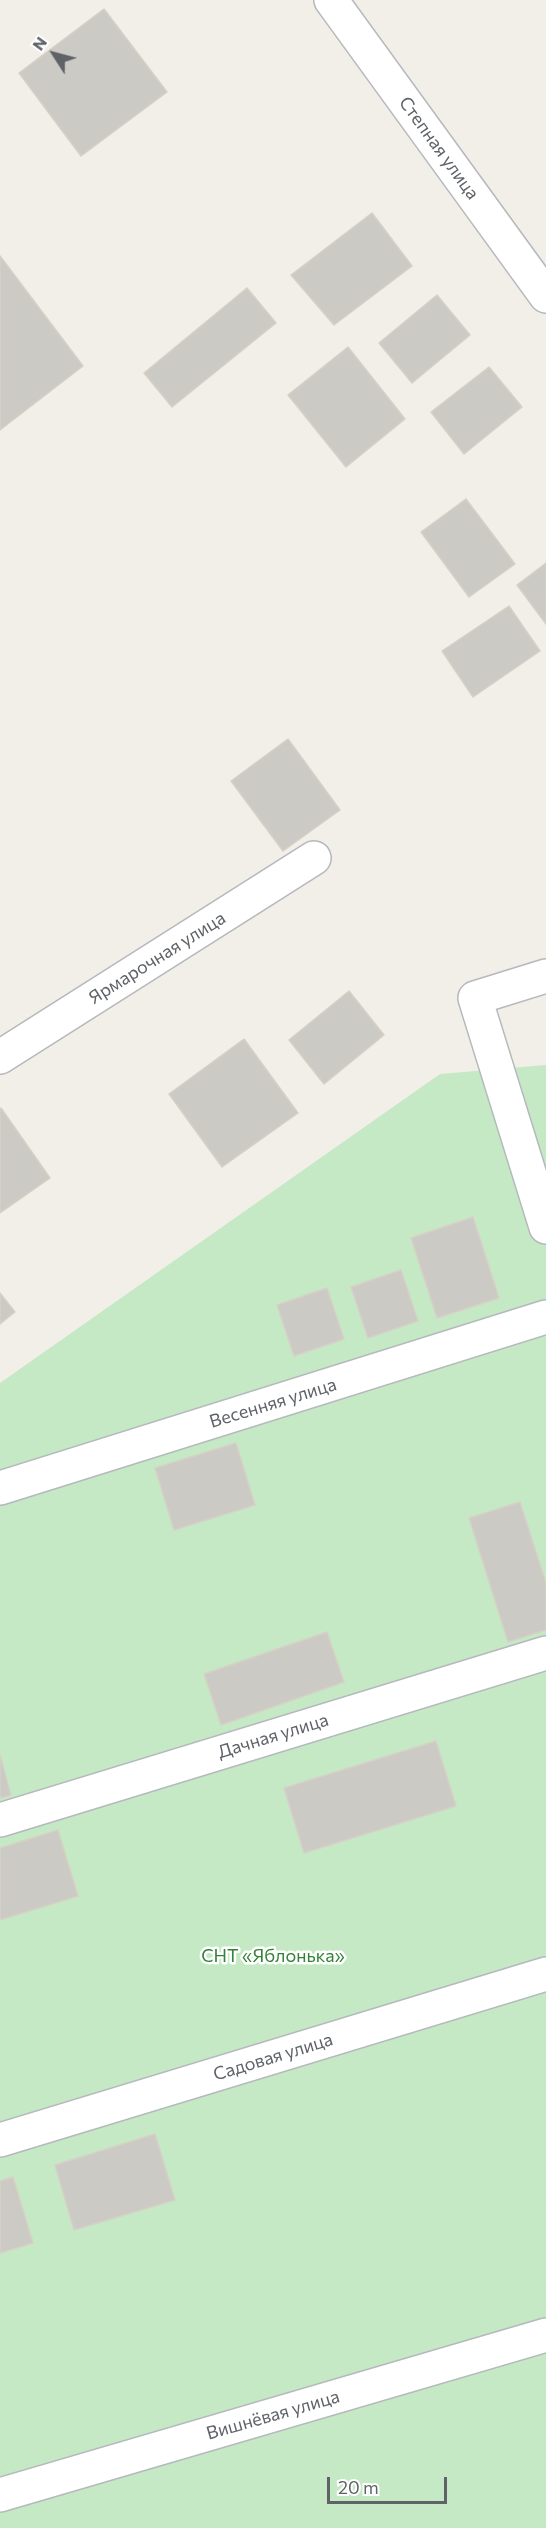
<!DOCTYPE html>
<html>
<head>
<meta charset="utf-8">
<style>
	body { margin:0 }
	#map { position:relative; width:546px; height:2528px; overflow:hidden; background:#f1efe8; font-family:Commissioner,sans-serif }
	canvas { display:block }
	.north { position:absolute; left:24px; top:24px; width:60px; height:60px; -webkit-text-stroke:4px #fff; paint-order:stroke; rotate:306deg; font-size:16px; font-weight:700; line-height:24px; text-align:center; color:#5f6368 }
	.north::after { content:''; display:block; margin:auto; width:21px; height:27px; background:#5f6368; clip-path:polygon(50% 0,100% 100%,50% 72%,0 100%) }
	.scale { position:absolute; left:327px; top:2477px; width:120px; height:27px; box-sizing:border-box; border:3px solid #5f6368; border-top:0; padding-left:8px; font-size:18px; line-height:21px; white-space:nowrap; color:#5f6368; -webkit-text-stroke:4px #fff; paint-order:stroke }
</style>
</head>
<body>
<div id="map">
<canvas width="546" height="2528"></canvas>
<div class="north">N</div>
<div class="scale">20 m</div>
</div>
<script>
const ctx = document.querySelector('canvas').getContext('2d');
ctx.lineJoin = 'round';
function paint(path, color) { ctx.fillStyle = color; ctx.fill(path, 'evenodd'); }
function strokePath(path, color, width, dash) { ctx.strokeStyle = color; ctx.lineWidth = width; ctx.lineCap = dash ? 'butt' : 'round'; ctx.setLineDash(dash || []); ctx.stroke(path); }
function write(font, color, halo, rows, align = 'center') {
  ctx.font = font + ' Commissioner,sans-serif'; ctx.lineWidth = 5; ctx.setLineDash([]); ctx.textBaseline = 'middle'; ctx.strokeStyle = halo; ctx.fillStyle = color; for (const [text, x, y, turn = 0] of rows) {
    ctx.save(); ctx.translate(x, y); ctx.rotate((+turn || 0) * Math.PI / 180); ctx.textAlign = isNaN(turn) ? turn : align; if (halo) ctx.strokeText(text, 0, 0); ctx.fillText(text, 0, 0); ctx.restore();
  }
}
paint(new Path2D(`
	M546,1065V2528H0V1383L440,1074Z`), '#c5e8c5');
const building = new Path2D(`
	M104,9L167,92L81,156L19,73Z
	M372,213L412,266L334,325L291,275Z
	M0,256L83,366L0,430Z
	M247,288L276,323L172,407L144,373Z
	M437,295L470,335L412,383L379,343Z
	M348,347L405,419L346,467L288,395Z
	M489,367L522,407L464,454L431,412Z
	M466,499L515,564L469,597L421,532Z
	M546,563V624L517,585Z
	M509,606L540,651L473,697L442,651Z
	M288,739L340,810L283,851L231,781Z
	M349,991L384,1035L324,1084L289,1040Z
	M244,1039L298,1113L222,1167L169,1094Z
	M1,1108L50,1178L0,1213V1109Z
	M473,1217L499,1298L437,1318L411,1238Z
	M401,1270L418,1321L368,1338L351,1287Z
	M327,1288L344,1339L294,1356L277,1305Z
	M0,1293L15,1312L0,1324Z
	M236,1443L255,1505L174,1530L155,1468Z
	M520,1502L546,1583V1630L508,1642L469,1518Z
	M327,1632L344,1682L221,1725L204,1674Z
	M436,1741L456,1806L304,1853L284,1788Z
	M0,1755L11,1795L0,1798Z
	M58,1830L78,1896L0,1920V1848Z
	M155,2134L175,2200L74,2230L55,2165Z
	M13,2177L33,2243L0,2253V2181Z`);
paint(building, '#cccac5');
strokePath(building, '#d6d1c6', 1.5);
const minor = new Path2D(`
	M331,0L546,296
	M546,976L475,998L546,1227
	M0,1057L314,858
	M0,1488L546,1317
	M0,1820L546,1653
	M0,2140L546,1974
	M0,2495L546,2335`);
strokePath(minor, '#b5b8bc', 36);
strokePath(minor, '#fff', 33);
write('18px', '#5f6368', '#fff', [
	["Степная улица",439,148,54],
	["Ярмарочная улица",157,958,-32],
	["Весенняя улица",273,1403,-17],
	["Дачная улица",273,1736,-17],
	["Садовая улица",273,2057,-17],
	["Вишнёвая улица",273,2415,-16]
]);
write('18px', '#348238', '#fff', [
	["СНТ «Яблонька»",273,1956]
]);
</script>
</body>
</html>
